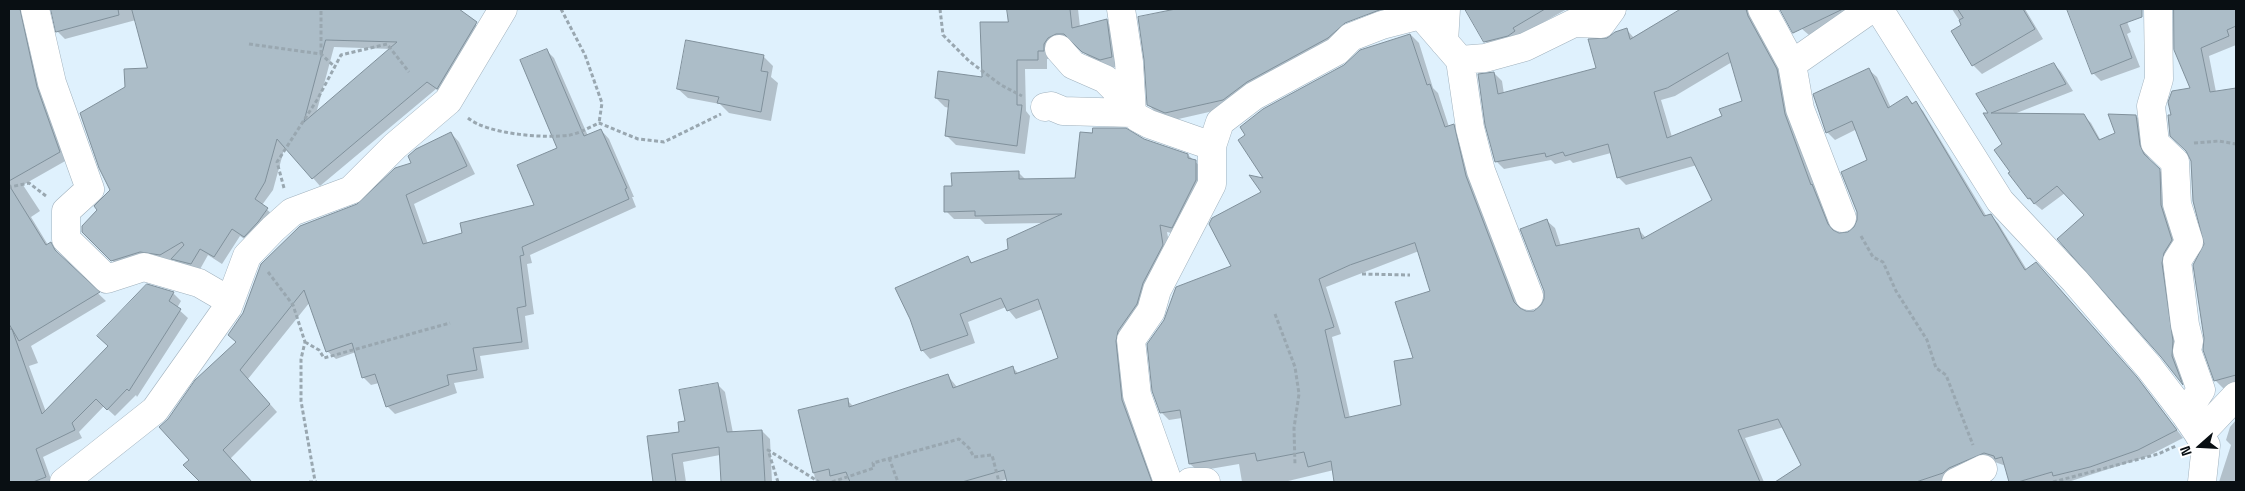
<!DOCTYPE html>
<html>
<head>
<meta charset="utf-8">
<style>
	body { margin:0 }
	#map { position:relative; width:2245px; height:491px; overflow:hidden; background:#dff1fd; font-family:"Space Grotesk",sans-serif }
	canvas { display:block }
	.frame { position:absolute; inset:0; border:10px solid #090f13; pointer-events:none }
	.north { position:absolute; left:2175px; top:421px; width:50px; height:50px; -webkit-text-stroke:4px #fff; paint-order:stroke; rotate:251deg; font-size:14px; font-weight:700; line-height:20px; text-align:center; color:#090f13 }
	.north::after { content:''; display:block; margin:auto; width:18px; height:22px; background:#090f13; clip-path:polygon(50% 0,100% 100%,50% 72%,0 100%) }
</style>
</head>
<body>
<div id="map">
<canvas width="2245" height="491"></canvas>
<div class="frame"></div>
<div class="north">N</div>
</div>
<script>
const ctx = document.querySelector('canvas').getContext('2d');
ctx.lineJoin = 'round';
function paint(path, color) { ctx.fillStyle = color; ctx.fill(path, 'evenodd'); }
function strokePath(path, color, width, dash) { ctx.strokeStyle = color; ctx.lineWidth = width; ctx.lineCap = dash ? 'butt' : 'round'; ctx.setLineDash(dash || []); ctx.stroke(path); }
paint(new Path2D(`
	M9,9H30L67,160L23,185L40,211L31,217L48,245L51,243L62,259L106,301L31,346L38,363L29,366L46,412L110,346L147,286L173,293L181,301L177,308L188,318L137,397L136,395L115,416L104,406L79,432L82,438L43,457L52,482H9V238L13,236L9,230Z
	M52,9H456L484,31L445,96L436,89L320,186L285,146L273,190L262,205L274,216L252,244L240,236L222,264L208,255L199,271L180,266L173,259L168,262L120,268L83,232L112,191L126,88L149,70L136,20L65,39L58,32ZM334,47L391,49L316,114Z
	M1009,9H1078L1080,27L1106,21L1115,30L1121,66L1110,68L1093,61L1075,43L1066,42L1052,59H1047V69H1025L1026,111L1030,116L1025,154L956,145L947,136L950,108L945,107L936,98L983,78L1009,23Z
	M1167,9H1331L1346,36L1231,107L1174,120L1157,113L1148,105Z
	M1366,9H1411L1378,23L1368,14Z
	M1467,9H1578L1570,13L1567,9L1494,50L1485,41Z
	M1683,9H1754L1784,78L1820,194L1835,233L1848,234L1855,228L1869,161L1857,129L1835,140L1827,132L1869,70L1877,77L1891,108L1907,98L1914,104L1915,103L1923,111L1987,217L1991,216L1998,223L2027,270L2043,271L2144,386L2183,438L2146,457L2068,482H2011L2006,466L1992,461L1945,482H1777L1803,465L1784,427L1745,438L1764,482H1335L1334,470L1284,482H1242L1239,464L1198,471L1190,464L1182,418L1169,420L1161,412L1233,266L1263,193L1266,180L1345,66L1377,45L1411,35L1419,43L1433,88L1438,93L1449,127L1453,125L1461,133L1474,185L1522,311L1527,313L1536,312L1542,306L1546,298L1547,221L1555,228L1561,246L1639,230L1646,238L1714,201L1697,165L1626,185L1618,177L1611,153L1573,163L1570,160L1555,164L1551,160L1504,169L1496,161L1494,73L1502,81L1504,94L1597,69L1608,39L1627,30L1634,38ZM1732,62L1743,102L1723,117L1672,137L1661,100L1675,96ZM1419,251L1432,292L1403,406L1350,418L1332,337L1341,334L1326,287Z
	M1792,9H1845L1848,16L1809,35L1802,29Z
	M1952,9H2025L2043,39L1982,74L1973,65L1963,26Z
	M2068,9H2122L2131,32L2127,34L2140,67L2101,81L2093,73Z
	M2175,9H2236V45L2209,56L2216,92L2236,89V385L2224,389L2215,380L2204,250L2205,238L2192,160L2172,116L2191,88L2175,50Z
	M546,50L554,58L588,136L601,130L609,139L634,197H632L636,207L530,255L532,263L527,264L534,314L525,316L529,349L480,356L484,378L454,383L457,393L395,414L387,406L379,383L371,385L363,377L356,352L336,359L327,351L310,302L248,379L277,412L230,459L251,482H202L185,465L191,460L169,420L357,206L451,133L459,142L475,174L414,204L428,244L464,234L536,206L558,149Z
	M763,56L773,66L771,77L778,83L771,121L729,113L720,104L688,98L678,89Z
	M2054,64L2061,72L2073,91L2014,114L2083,115L2091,123L2101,141L2116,133L2136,116L2143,123L2147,154L2151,162L2167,178L2179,248L2188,389L2162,356L2086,215L2065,193L2042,210L2029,199L2010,173L2012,172L2004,144L1991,114L1978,95Z
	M1143,140L1188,155L1204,170L1180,235L1167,232L1171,253L1126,340L1155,482H1008L1007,479L998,482H816L799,411L847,400L854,407L948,376L957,387L1013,368L1019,374L1060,359L1042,309L1016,319L1006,307L968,322L975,343L930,359L922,350L968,258L973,264L1009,250L1046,223L985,224L980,219H954L946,211L953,187L1018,172L1026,180H1076Z
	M717,384L725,392L733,433L762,431L770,439L772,482H722L720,455L683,462L686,482H655L649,437L681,433L686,422Z
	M2236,420V482H2219L2231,445L2226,440L2230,427Z`), '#0003');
const building = new Path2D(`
	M9,9H20L37,87L60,152L9,181Z
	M51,9H118L119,15L56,32Z
	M132,9H459L477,22L437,89L427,82L312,179L277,139L265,182L255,199L268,208L258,222L244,237L232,229L214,257L200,249L191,264L171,259L184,245L182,242L160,255L140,252L111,261L82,232V226L97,210L94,206L110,190L99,168L80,113L125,87L124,69L147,68ZM326,40L397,42L304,122Z
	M1007,9H1070L1072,28L1107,19L1112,57L1100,60L1082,52L1064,34H1056L1048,38L1044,44V51H1038V60H1017V105H1022L1017,146L945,136L949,100L935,98L938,71L982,77L980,22H1008Z
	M1176,9H1382L1345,23L1328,38L1247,82L1223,100L1165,113L1147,105L1144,60L1138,17Z
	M1465,9H1545L1513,28L1515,31L1508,36L1484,42Z
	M1681,9H1746L1748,16L1777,69L1785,114L1811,185L1812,184L1828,224L1833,230L1839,233L1848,232L1854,227L1857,220V212L1841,172L1867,160L1852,121L1826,133L1813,94L1869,68L1888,108L1907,96L1912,104L1916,101L1984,216L1991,214L2025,270L2036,262L2137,377L2177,430L2138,450L2090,467L2053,476L2052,472L2018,482H2009L2002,457L1995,459L1994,456L1984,453L1949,468L1943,473L1916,482H1775L1801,465L1778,419L1738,430L1760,482H1334L1331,461L1308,467L1304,452L1257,461L1255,453L1189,464L1180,410L1160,413L1152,391L1147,344L1164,320L1176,287L1231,266L1209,224L1212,218L1261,192L1249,175L1263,178L1238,140L1245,135L1240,127L1263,109L1344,65L1360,50L1410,34L1427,85L1430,84L1445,127L1454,124L1466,176L1514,302L1520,308L1526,311H1534L1541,305L1544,299V291L1520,229L1547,219L1556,246L1639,228L1642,239L1712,200L1691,157L1617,178L1608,144L1565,156L1563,152L1546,157L1545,153L1495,162L1485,125L1478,74L1494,72L1498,94L1596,68L1588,39L1607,38L1615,32L1627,28L1630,39ZM1728,53L1742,101L1719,109L1722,116L1667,138L1654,92L1667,88ZM1415,243L1430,291L1395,302L1413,358L1394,361L1401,405L1345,418L1325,330L1334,327L1319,279L1350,265Z
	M1780,9H1843L1793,33Z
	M1958,9H2023L2035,29L1972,66L1951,31L1961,25L1959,20L1963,18Z
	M2067,9H2142V17L2120,25L2132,58L2092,74Z
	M2174,9H2236V26L2227,30L2229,36L2201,48L2210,92L2236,88V375L2214,381L2203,350L2204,338L2193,265L2204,244L2193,201L2191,161L2186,151L2170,136L2168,115H2171L2168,102L2172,91L2190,88L2174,50Z
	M686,40L764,55L761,71L768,72L761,112L717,103L719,97L677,89Z
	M547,49L584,136L601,129L627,188L625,189L629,199L522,247L524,255L520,256L526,306L517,308L522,342L473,348L477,370L447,375L449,385L386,407L375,374L362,378L352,343L326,352L304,290L240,370L270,404L223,450L252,482H200L183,465L189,460L159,427L168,419L195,380L236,342L228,335L243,313L261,264L300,226L357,204L395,168L411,163L408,156L416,149L451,132L467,166L406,195L423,244L462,233L460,223L534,205L517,165L557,148L520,60Z
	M2054,63L2066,84L1991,113L2084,114L2099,140L2115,133L2108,114L2136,115L2140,145L2144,154L2160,169L2161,205L2172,240L2164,253L2162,263L2173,341L2172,356L2183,385L2161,357L2057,239L2084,215L2057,186L2034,204L2030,198L2028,199L2008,173L2010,172L1994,150L2002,144L1983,113H1988L1976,94Z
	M1093,128H1126L1144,139L1188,154V158L1196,160V180L1172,228L1160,225L1163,245L1143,283L1137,304L1118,331L1116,341L1122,400L1152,482H1007L1004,470L962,482H850L846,472L830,476L829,469L813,473L798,410L848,398L849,407L948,374L953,388L1013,366L1015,374L1058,358L1038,299L1007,311L1001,298L960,314L968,335L921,351L910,319L895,288L968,256L971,263L1008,249L1007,239L1062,214L975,216V211L944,212V186H952L951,173L1019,171V179L1075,178L1080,132L1092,133Z
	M9,185L46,245L51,242L55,250L100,292L19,341L9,324Z
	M147,284L174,292L169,301L181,309L129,391L127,389L107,410L96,399L72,423L75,430L36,449L46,477L33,482H9V329H12L42,414L108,346L97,336Z
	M718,383L727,432L762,430L765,482H721L719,447L672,454L676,482H653L647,436L679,432L678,422L685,421L679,390Z`);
paint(building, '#acbdc8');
strokePath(building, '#80909b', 1);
const minor = new Path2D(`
	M35,9L52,83L90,189L66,211V239L107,279L144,267L199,283L230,301
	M1762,9L1792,64
	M1879,9L2000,201L2075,281L2149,367L2185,414L2206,445L2202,482
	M2158,9L2159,79L2151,106L2155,143L2175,162L2177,204L2189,242L2177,261L2185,325L2189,341L2187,351L2201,390L2185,414
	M1444,42L1446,9
	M1059,49L1073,65L1105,79L1118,92L1132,113L1138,118L1149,124L1212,146
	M1460,60L1485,58L1525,47L1574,23L1601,24L1612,9
	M1045,107L1051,106L1063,111L1132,113L1129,62L1121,9
	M1842,218L1800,109L1792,64L1871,9
	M2199,435L2236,396
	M64,482L155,410L228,307L247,256L273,229L292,212L351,190L395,146L448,101L503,9
	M1168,482L1137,395L1131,340L1151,311L1157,290L1212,184V146L1220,122L1254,96L1337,51L1351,37L1382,25L1421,15L1460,60L1470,128L1481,171L1529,296
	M1190,482H1206
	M1956,482L1983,469`);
strokePath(minor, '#a0b1bd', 29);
strokePath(new Path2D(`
	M561,9L585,55L602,103L599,123
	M940,9L943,35L969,61L1001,85L1022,96
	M249,44L321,54L335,67
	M321,54V9
	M468,118C487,134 545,139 570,135C580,133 590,127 599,123L638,139L664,142L721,114
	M2194,143L2219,141L2236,144
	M9,185L10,187L29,183L46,196
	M284,188L277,162L317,100L341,55L387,44L409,72
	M1861,236L1873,257L1883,262L1896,291L1927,340L1936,368L1946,375L1973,445
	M268,272L293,305L305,342L301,359V401L315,481
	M1362,274L1410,275
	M1275,314L1295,367L1299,394L1294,428L1295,465
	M305,342L319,350L324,358L450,323
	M889,458L898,482
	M309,482H317
	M778,482L768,450L819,482
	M832,482L874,468L873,463L959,439L969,448L974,457L992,455L999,482
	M2053,482L2158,454L2176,446`), '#99a7b0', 3, [4, 2.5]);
strokePath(minor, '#fff', 28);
</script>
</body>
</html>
